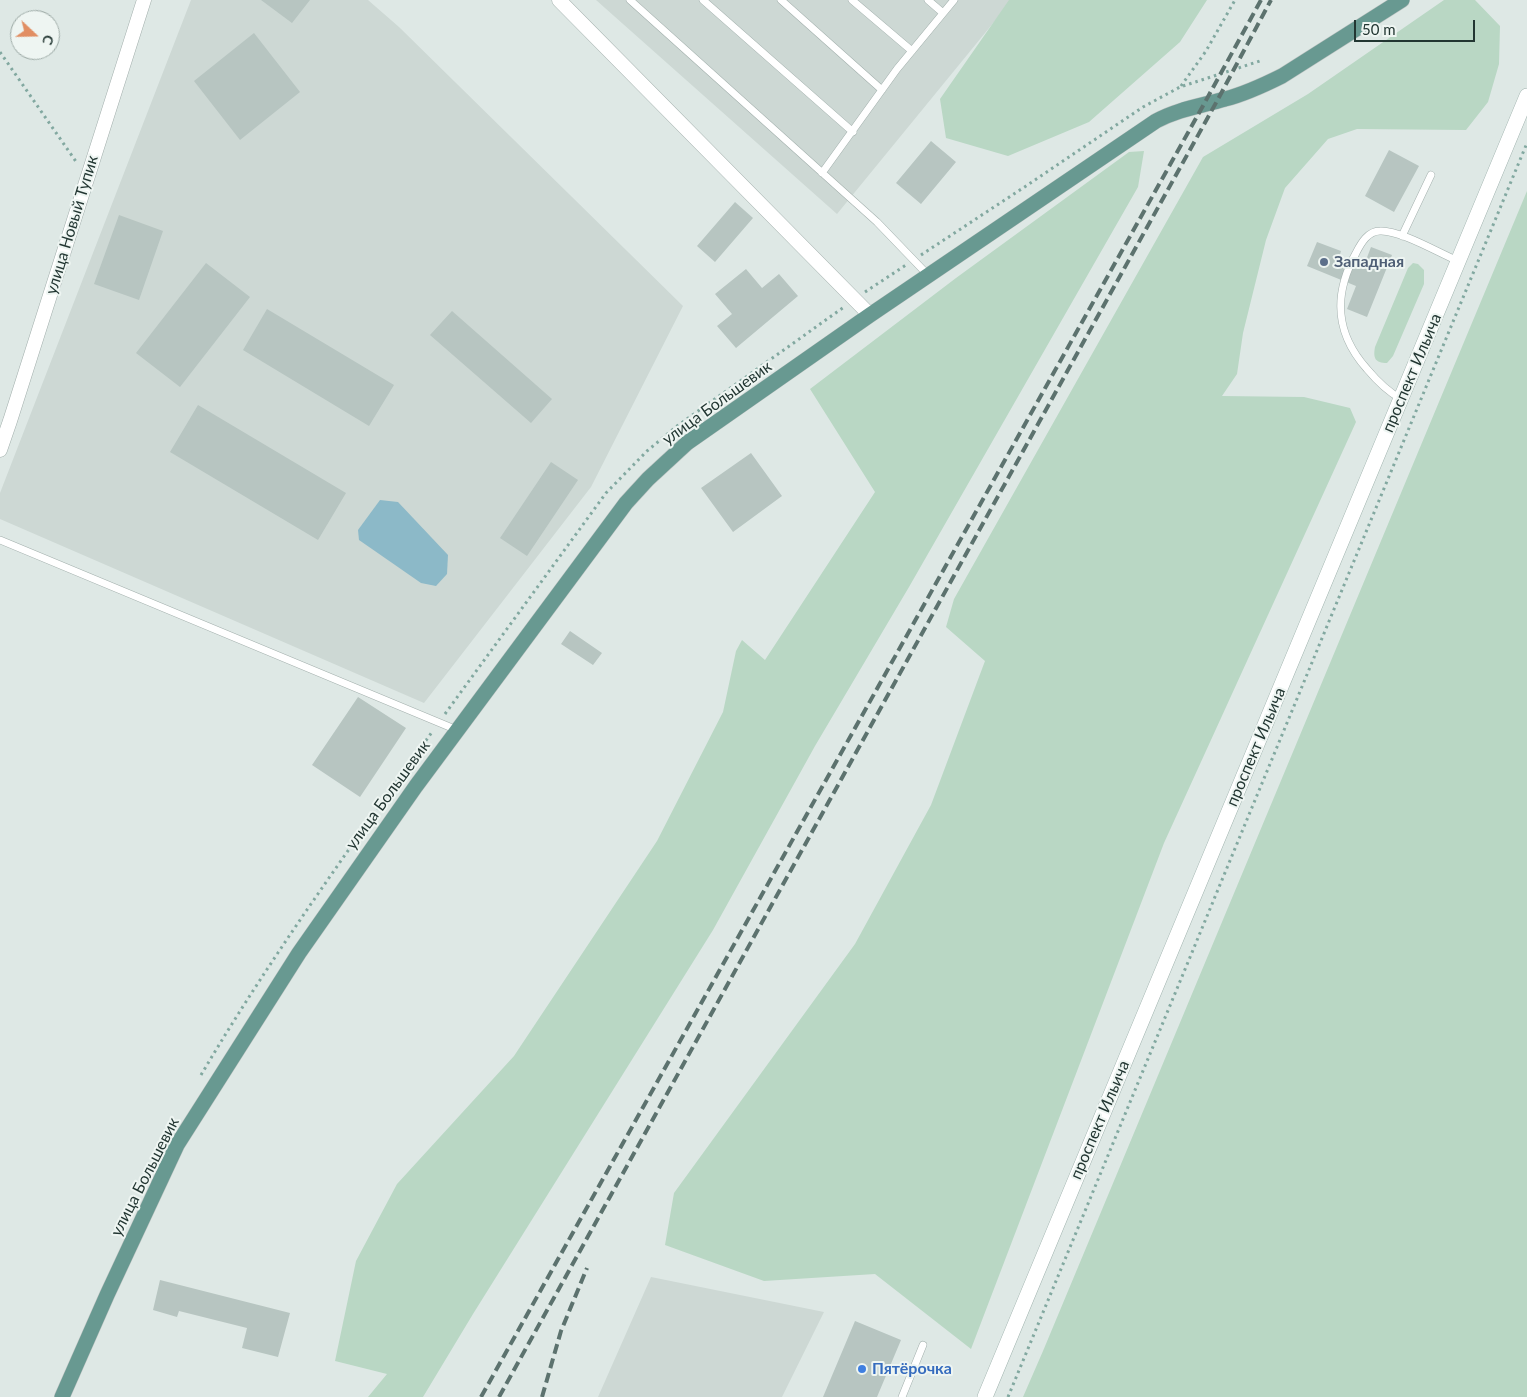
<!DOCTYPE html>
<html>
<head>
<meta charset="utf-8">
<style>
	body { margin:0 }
	#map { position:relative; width:1527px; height:1397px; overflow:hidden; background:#dee8e5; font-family:Lato,sans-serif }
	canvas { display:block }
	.north { position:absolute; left:10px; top:10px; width:50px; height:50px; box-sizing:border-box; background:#eef5f2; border:1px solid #9ca9a5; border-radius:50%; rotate:111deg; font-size:14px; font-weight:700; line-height:20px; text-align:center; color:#223632 }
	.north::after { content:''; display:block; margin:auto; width:18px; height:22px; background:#e18e63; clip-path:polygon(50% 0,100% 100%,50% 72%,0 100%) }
	.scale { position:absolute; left:1354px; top:20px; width:121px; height:22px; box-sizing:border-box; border:2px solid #223632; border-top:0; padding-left:6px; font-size:15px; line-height:18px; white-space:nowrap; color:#223632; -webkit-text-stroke:4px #eef5f2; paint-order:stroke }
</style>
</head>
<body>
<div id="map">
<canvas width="1527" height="1397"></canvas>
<div class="north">С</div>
<div class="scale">50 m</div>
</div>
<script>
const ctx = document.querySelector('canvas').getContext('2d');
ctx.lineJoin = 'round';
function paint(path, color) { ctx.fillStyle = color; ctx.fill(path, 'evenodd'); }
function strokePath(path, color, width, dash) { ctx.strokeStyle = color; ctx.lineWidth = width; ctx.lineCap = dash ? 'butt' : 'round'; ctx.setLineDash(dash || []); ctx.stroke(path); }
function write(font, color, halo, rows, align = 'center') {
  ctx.font = font + ' Lato,sans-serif'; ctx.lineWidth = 4; ctx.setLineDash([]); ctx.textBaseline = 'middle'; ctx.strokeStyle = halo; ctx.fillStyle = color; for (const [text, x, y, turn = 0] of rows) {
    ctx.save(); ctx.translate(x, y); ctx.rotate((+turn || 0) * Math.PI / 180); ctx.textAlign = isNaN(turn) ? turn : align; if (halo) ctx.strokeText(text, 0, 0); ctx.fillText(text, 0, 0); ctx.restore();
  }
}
paint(new Path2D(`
	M191,0H368L399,27L683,306L591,487L424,703L0,519V493Z
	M596,0H1012L837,214Z
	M651,1277L824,1312L782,1397H598Z`), '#cdd8d4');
paint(new Path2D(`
	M1009,0H1207L1180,42L1089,122L1008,156L946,138L940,99Z
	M1444,0H1475L1500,26L1499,64L1488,102L1466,130L1357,129L1328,139L1285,188L1266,240L1243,333L1237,374L1222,396L1304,397L1350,408L1356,422L1164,843L971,1349L875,1274L764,1281L665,1245L674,1193L855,944L931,805L985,661L946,627L954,599L1203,157L1308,94Z
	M1144,151L1138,187L909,587L815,746L713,930L473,1314L423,1397H368L387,1374L335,1361L356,1261L397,1184L514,1056L657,841L723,712L736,651L742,640L765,660L875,492L810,389L956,278L1129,152Z
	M1527,191V1397H1023L1043,1351Z
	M1413,263L1418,264L1424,270V284L1393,356L1387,363C1375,363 1373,358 1375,347L1408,268Z`), '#b9d7c4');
paint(new Path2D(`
	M380,500L398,502L448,555L447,574L436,586L421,583L359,540L358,530Z`), '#8cb9c8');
paint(new Path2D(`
	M261,0H310L292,23Z
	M254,33L300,92L240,140L194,81Z
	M931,141L956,162L921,204L896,183Z
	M1389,150L1419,166L1394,212L1365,196Z
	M735,202L753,218L715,262L697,246Z
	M119,215L163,231L139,300L94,284Z
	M1317,242L1341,251L1339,258L1363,268L1371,247L1392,255L1367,317L1347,309L1356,286L1307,266Z
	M206,263L250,297L180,387L136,353Z
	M746,269L762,288L779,274L798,296L736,348L717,326L732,314L715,294Z
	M267,309L394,385L369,426L243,350Z
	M452,311L552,399L531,423L430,335Z
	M198,405L346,493L318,540L170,452Z
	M751,453L782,496L733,532L701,488Z
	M551,462L578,480L527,556L500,538Z
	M570,631L602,653L593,665L561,644Z
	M358,697L406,728L360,797L312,765Z
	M160,1280L290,1313L278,1357L242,1348L247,1328L179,1311L177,1317L153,1310Z
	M855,1321L901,1340L877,1397H823Z`), '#b7c5c1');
const lane = new Path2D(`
	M630,0L877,222L928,275
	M703,0L853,132
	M781,0L882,90
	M852,0L912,51
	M928,0L943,13
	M822,173L897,69L954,0
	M1402,236L1431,175
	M1401,399C1387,391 1377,381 1367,369C1335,333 1333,295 1356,253C1361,243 1368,231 1380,231C1400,230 1439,253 1458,261
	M0,540L457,730
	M902,1397L923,1345`);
const street = new Path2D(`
	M559,0L870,315
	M0,450L10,421L144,0`);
const secondary = new Path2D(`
	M985,1397L1527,96`);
const primary = new Path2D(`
	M62,1397L107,1295L177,1145L299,953L416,786L626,503L648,479L687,443L870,315L1156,121C1178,109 1201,106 1225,99C1245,94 1264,85 1282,76L1402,0`);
strokePath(lane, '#a2afac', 8);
strokePath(street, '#a2afac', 15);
strokePath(secondary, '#9fb2ad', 16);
strokePath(primary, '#bdc3c2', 16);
strokePath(new Path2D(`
	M0,52L77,163
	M1181,86L1206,51L1235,0
	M921,255L1026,186L1143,107L1180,87L1260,61
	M865,292L906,265
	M445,714L606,493L647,451L677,426L844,307
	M201,1075C271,956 353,844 432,732
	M1008,1397L1527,143`), '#82a8a0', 3, [2.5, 4]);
strokePath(lane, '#fff', 7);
strokePath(street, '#fff', 14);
strokePath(secondary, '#fff', 15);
strokePath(primary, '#689991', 15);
strokePath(new Path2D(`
	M481,1397L1204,104L1261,0
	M499,1397L1217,101L1271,0
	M542,1397L561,1331L587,1268`), '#5c726e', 4, [10, 5]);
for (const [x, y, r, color] of [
	[1324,262,5,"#5c6f8a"],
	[862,1369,5,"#3f7fe0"]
]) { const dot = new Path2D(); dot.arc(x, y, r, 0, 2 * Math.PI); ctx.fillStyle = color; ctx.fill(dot); strokePath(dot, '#eef5f2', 2); }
write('16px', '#223632', '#eef5f2', [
	["улица Новый Тупик",72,225,-73],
	["проспект Ильича",1412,373,-67],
	["улица Большевик",717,403,-36],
	["проспект Ильича",1256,747,-67],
	["улица Большевик",388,795,-54],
	["проспект Ильича",1100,1120,-67],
	["улица Большевик",145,1177,-63]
]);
write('bold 16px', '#4e5e75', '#eef5f2', [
	["Западная",1334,262]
], 'left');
write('bold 16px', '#366cbe', '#eef5f2', [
	["Пятёрочка",872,1369]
], 'left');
</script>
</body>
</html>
